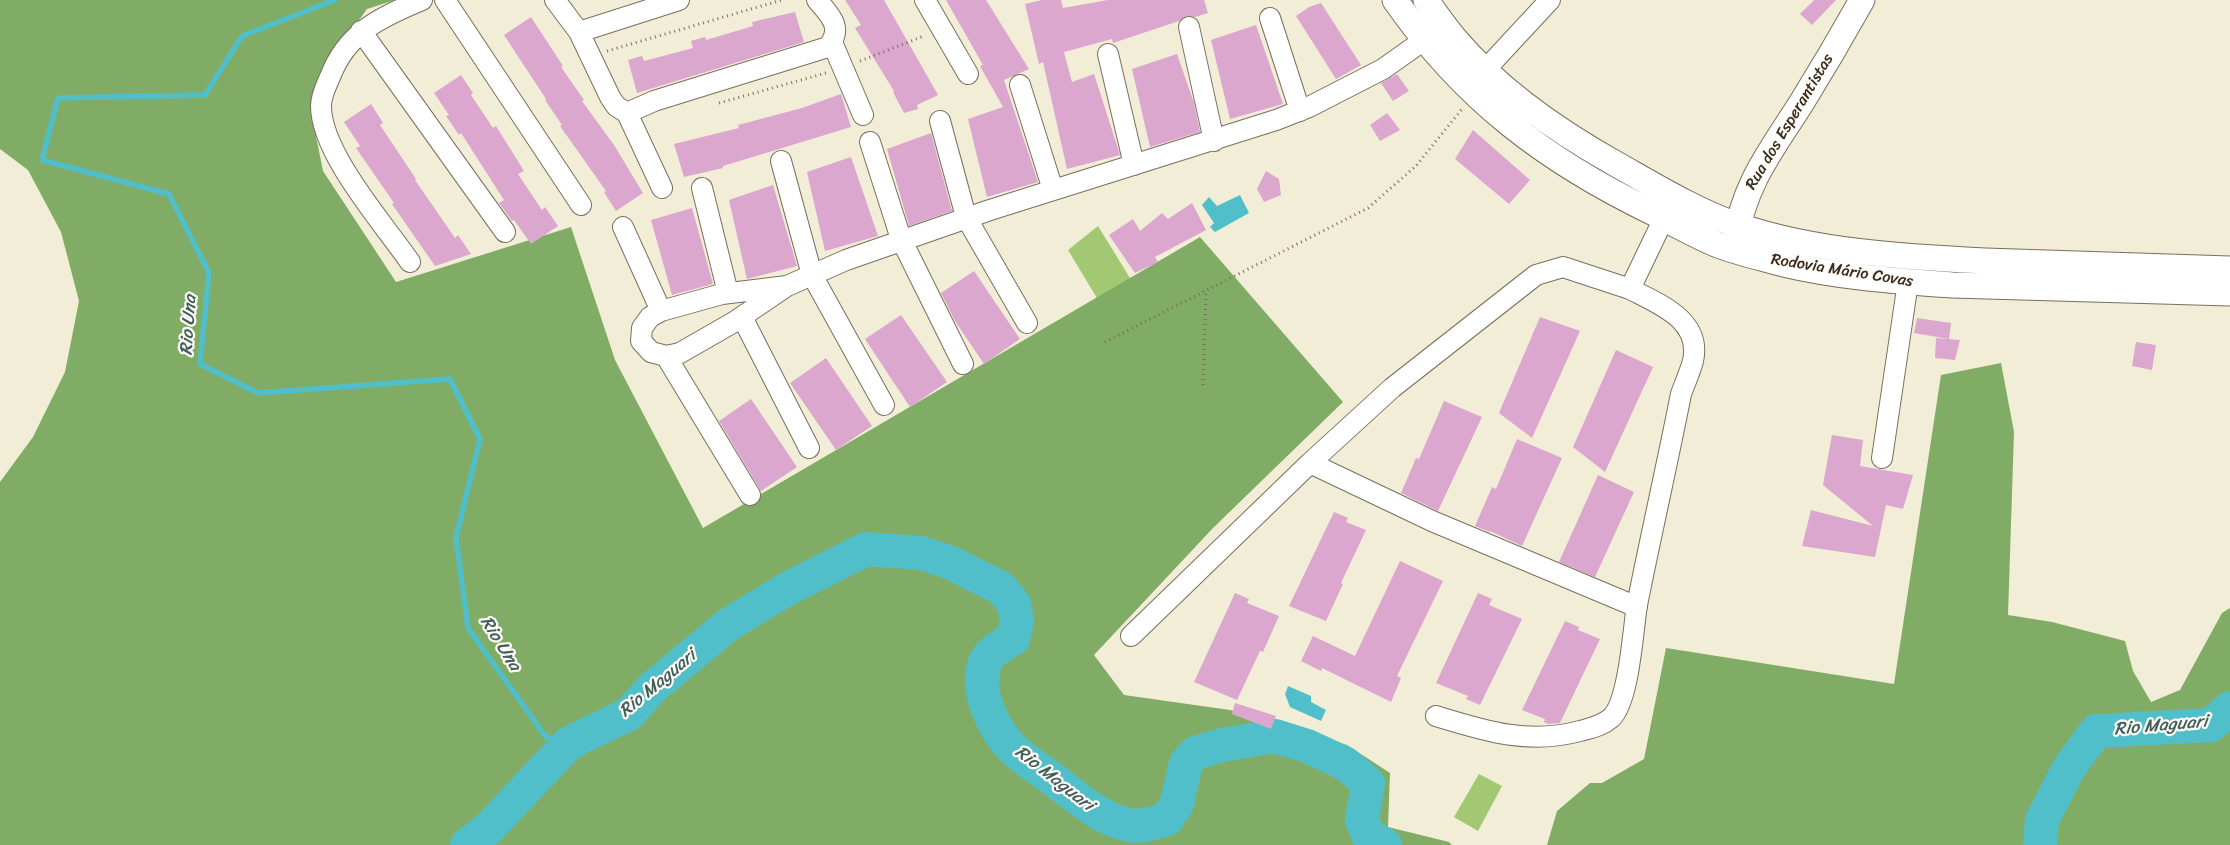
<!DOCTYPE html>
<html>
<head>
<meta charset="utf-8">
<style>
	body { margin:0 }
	canvas { display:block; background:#f1edd6 }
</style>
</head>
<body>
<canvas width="2230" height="845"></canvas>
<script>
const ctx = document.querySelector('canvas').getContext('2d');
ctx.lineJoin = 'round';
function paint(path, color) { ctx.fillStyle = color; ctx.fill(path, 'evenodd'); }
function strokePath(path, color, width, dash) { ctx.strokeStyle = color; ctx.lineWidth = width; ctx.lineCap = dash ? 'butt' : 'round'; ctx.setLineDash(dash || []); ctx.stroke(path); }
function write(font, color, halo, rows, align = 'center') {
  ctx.font = font + ' Sriracha,sans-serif'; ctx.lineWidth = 4.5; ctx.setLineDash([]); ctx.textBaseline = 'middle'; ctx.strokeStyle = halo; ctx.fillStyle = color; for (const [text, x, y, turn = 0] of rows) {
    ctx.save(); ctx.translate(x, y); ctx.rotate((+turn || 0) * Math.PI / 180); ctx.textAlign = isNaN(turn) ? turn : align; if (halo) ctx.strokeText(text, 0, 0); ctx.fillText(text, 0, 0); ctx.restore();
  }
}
paint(new Path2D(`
	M1098,226L1133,283L1100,303L1068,250Z
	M1479,774L1502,786L1478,831L1454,817Z`), '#a2c873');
paint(new Path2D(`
	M0,0H395L367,9L328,63L313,121L323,171L396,282L571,227L615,360L703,528L1200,237L1343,402L1213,528L1094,655L1124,695L1230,710L1347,745L1390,773L1388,827L1449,842L1452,845H0V482L33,437L65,372L79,301L61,232L28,170L0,149Z
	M2001,363L2014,432L2008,615L2052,622L2125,641L2133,671L2151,702L2180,690L2222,613L2230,608V845H1547L1557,811L1590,783H1602L1644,759L1666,648L1894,684L1941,375Z`), '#81ac65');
paint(new Path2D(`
	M1240,195L1249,213L1215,232L1210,227L1214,223L1202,205L1209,197L1217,206Z
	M1288,686L1311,696V702L1326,710L1321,721L1290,707L1285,694Z`), '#51bfca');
strokePath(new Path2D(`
	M335,0L242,36L205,95L58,98L42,160L169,194L209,273L200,364L258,393L450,379L480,439L456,538L468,628L546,737L569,743`), '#51bfca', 5.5);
strokePath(new Path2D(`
	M467,845L489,828L569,743L629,714L652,688L729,624L787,589L866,549L921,553L949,562L1001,588L1014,604L1017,621L1013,639C1004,644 991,651 986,660C974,689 992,727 1012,748C1025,761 1043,771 1058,783C1080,800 1101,819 1129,825C1141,828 1155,822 1167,819L1177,804L1186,763L1195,753L1222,745L1275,736L1307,746L1346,764L1368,783L1362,820L1368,835L1385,845
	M2040,845L2042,820L2069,768L2096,731L2211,725L2230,708`), '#51bfca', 34);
paint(new Path2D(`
	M845,0H884L938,95L917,105L918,109L904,113L893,92L894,91L855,28L861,25Z
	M946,0H986L1029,69L1004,80L1038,182L987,197L968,119L1003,107L980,66L983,65Z
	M1042,0H1061L1063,8L1108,0H1204L1208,13L1195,17L1186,16L1179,21L1113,43L1112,39L1064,52L1072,82L1094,74L1120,155L1067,169L1043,62L1039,64L1025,4Z
	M1814,0H1836L1812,25L1800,14Z
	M1321,3L1361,65L1336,79L1296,16L1309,7Z
	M795,12L804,42L637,93L628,60L642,56L644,61L693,48L691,41L705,37L706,40L753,26L752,22Z
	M531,17L563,66L561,67L584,100L582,101L614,145L643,193L616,211L604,192L606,191L560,126L562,125L545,100L546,99L504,35Z
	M1256,25L1283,104L1230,119L1211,40Z
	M1177,54L1194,103L1200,132L1150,147L1132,69Z
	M1397,74L1409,91L1393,101L1381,83Z
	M461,75L473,93L471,95L493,128L496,126L524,171L518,174L542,210L545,207L558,226L531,244L514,220L512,221L499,203L504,200L461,133L459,135L446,116L449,115L434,93Z
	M841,94L851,127L723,166V168L684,177L674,144L739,128L738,125L802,108Z
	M371,104L383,123L380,125L416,179L415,180L455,238L458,235L471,254L435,266L392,204L394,203L356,148L360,146L344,122Z
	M1387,113L1400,130L1380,141L1370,125Z
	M1473,130L1530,180L1509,204L1455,159Z
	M931,133L952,211L909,226L887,149Z
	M851,157L878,236L825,251L807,172Z
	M1266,171L1279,179L1281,195L1264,202L1257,189Z
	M773,185L797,266L747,279L729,200Z
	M1192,203L1206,230L1155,257L1158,262L1135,273L1109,235L1133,219L1140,231L1162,213L1168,219Z
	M692,208L713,284L672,295L651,220Z
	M974,271L1020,339L984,364L955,321L941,293Z
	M901,315L947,382L910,407L865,339Z
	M1540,317L1580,331L1532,438L1499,413Z
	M1917,318L1951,323L1949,339L1914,333Z
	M1936,338L1960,340L1955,360L1935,358Z
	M2136,342L2156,345L2152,370L2132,366Z
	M1616,350L1653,367L1605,472L1573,447Z
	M826,358L872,426L836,450L790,383Z
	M751,399L797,467L761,491L719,421Z
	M1444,401L1482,417L1438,511L1401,493L1416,458L1419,459Z
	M1832,435L1863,440L1860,466L1913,475L1903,509L1886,505L1875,557L1802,546L1811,510L1873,526L1823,485Z
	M1517,439L1562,458L1522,546L1490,531V532L1475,526L1492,487L1496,489Z
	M1598,475L1634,492L1595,577L1559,562Z
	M1334,512L1348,518L1346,522L1366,530L1341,583L1343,584L1326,621L1289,606Z
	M1400,561L1443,581L1397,676L1401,678L1391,702L1322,668L1321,671L1301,661L1313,636L1355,656Z
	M1235,593L1249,599L1247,603L1279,616L1263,652L1260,651L1237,700L1194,682Z
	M1478,593L1492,599L1489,605L1522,619L1480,705L1466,699L1468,696L1436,683Z
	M1565,621L1579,627L1578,630L1600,639L1560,723L1548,724L1544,722L1545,719L1522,710Z
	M1235,703L1276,716L1271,729L1232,714Z`), '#dca7ce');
const minor = new Path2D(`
	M445,0L581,205
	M555,0L579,32L610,97L616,106L627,113L654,101L828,47C844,28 830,15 817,0
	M925,0L968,74
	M1270,18L1300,111
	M1189,27L1214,141
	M361,31L505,232
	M579,32L679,0
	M832,42L863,115
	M1108,54L1134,165
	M1485,70L1550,0
	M1020,85L1053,190
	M627,113L662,188
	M940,121L966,217L1027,323
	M870,142L901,239L963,364
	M781,161L812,275L884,405
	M702,188L728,293
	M623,227L661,311
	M410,262C383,223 321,153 321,106C321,96 326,86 330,77C347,32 381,17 422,0
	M787,286L722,294L661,311L650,317L642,328L641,341L651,352L666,356L680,353L734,322L787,286L846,260L990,210L1276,120L1309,107L1383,69L1424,40
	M742,317L809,448
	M666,356L750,495
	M1882,458L1908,282
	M1310,463L1432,521L1637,607
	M1131,636L1310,463L1392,388L1536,275L1563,267L1630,289
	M1436,716C1485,731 1528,745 1580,731C1591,728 1602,726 1611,718C1629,702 1633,630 1637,605C1651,535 1667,465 1681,394C1685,383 1690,372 1693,361C1702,320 1659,304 1630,289L1664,218`);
const major = new Path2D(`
	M1395,0C1464,99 1546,161 1654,213C1675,224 1696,236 1718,245C1739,253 1762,258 1784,264C1838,277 1896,281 1952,285L2230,293
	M1426,0C1435,13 1445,27 1455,39C1499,91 1557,131 1616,164C1655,186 1696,211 1739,226C1816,252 1905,257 1985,261C2067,264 2148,266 2230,269
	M1735,242C1744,183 1771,151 1802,102C1823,68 1843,34 1862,0`);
strokePath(minor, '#7b6e5e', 22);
strokePath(major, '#7b6e5e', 27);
strokePath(new Path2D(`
	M607,51L782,0
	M860,61L924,36
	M719,103L826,73
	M1105,342L1368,208L1416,166L1462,109
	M1203,385L1206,291`), '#7b6e5e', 3, [1, 4]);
strokePath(minor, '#fff', 20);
strokePath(major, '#fff', 25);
write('16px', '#3b2a1e', '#fdfcf7', [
	["Rua dos Esperantistas",1790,122,-59],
	["Rodovia Mário Covas",1842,271,9]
]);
write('italic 18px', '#435e5a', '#fdfcf7', [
	["Rio Una",189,325,-86],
	["Rio Una",500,644,58],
	["Rio Maguari",658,684,-40],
	["Rio Maguari",2161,726,-5],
	["Rio Maguari",1054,779,38]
]);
</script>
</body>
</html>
